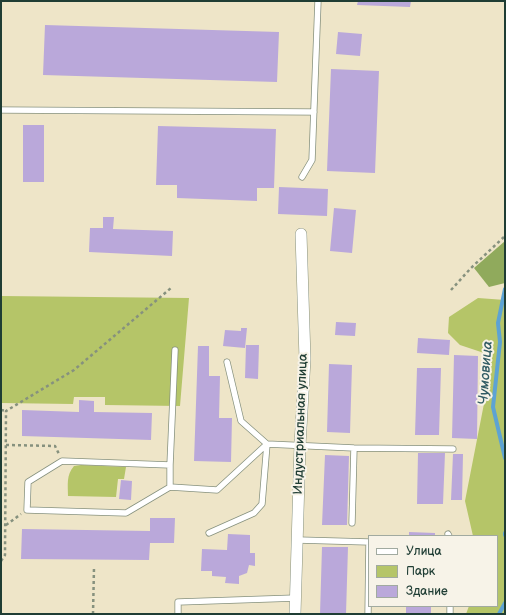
<!DOCTYPE html>
<html>
<head>
<meta charset="utf-8">
<style>
	body { margin:0 }
	#map { position:relative; width:506px; height:615px; overflow:hidden; background:#eee5c8; font-family:"Balsamiq Sans",sans-serif }
	canvas { display:block }
	.frame { position:absolute; inset:0; border:2px solid #1f3d34; pointer-events:none }
	.legend { position:absolute; left:368px; top:535px; width:130px; height:72px; box-sizing:border-box; background:#f7f3e8; border:1px solid #a1aaa0; margin:0; padding:5px 7px; list-style:none; font-size:12px; color:#1f3d34 }
	.legend li { display:flex; align-items:center; gap:8px; height:20px }
	.legend b { width:20px; border:1px solid #a1aaa0 }
</style>
</head>
<body>
<div id="map">
<canvas width="506" height="615"></canvas>
<div class="frame"></div>
<ul class="legend">
<li><b style="height:5px;background:#fff"></b>Улица</li>
<li><b style="height:11px;background:#b5c568"></b>Парк</li>
<li><b style="height:11px;background:#baa8da"></b>Здание</li>
</ul>
</div>
<script>
const ctx = document.querySelector('canvas').getContext('2d');
ctx.lineJoin = 'round';
function paint(path, color) { ctx.fillStyle = color; ctx.fill(path, 'evenodd'); }
function strokePath(path, color, width, dash) { ctx.strokeStyle = color; ctx.lineWidth = width; ctx.lineCap = dash ? 'butt' : 'round'; ctx.setLineDash(dash || []); ctx.stroke(path); }
function write(font, color, halo, rows, align = 'center') {
  ctx.font = font + ' "Balsamiq Sans",sans-serif'; ctx.lineWidth = 4; ctx.setLineDash([]); ctx.textBaseline = 'middle'; ctx.strokeStyle = halo; ctx.fillStyle = color; for (const [text, x, y, turn = 0] of rows) {
    ctx.save(); ctx.translate(x, y); ctx.rotate((+turn || 0) * Math.PI / 180); ctx.textAlign = isNaN(turn) ? turn : align; if (halo) ctx.strokeText(text, 0, 0); ctx.fillText(text, 0, 0); ctx.restore();
  }
}
paint(new Path2D(`
	M1,296L189,298L180,406L105,405V397H74L73,404L1,403Z
	M478,298L505,300V614H466L469,606H497V536H473L465,501L489,378L484,353L460,345L448,333L449,317Z
	M81,465L126,467L124,479H118L116,497L68,496C68,485 66,475 74,466Z`), '#b5c568');
paint(new Path2D(`
	M505,241V283L489,287L474,268Z`), '#90aa5c');
strokePath(new Path2D(`
	M505,289L498,323L500,342L493,407L505,458
	M505,533V535
	M499,614L505,603`), '#5da3d3', 4);
paint(new Path2D(`
	M358,1H411L410,7L357,5Z
	M45,25L279,32L277,82L43,75Z
	M338,32L362,34L360,56L336,54Z
	M331,69L379,71L375,173L327,171Z
	M23,125H44V182H23Z
	M158,126L276,129L274,188H257V201L177,198V185H156Z
	M279,187L328,189L327,216L278,214Z
	M334,208L356,210L352,253L330,251Z
	M103,217H114L113,229L173,231L172,256L89,252L90,228H103Z
	M336,322L356,323L355,336L335,335Z
	M241,328H247L245,348L223,346L225,330L241,331Z
	M418,338L450,340L449,355L417,353Z
	M246,345H259L258,379L245,378Z
	M198,346H209V376H220L219,418H232L231,462L194,461Z
	M454,355L478,356L477,439L452,438Z
	M329,364L352,365L350,433L327,432Z
	M417,368H441L439,435H415Z
	M79,400L94,401V412L152,413L151,440L22,436V410L79,412Z
	M418,453H445L443,504H417Z
	M453,454H463L462,500H451Z
	M325,455L349,456L347,525H322Z
	M121,480L132,481L131,500L119,499Z
	M150,518H175L174,543H150L149,560L21,559L22,529L150,531Z
	M409,532L435,533V536H409Z
	M228,534L250,535V553H255V566L249,565L247,573L239,576V584L225,583L226,577L212,576V571H201L202,549L227,550Z
	M322,547H348L346,614H320Z
	M406,606H431V614H406Z`), '#baa8da');
const lane = new Path2D(`
	M1,110L314,112
	M302,177L312,160L318,1
	M170,465L175,350
	M170,487V465L62,461L28,482L27,510L126,513L170,487L217,490L267,444L354,448L453,449
	M352,523L354,448
	M209,533L254,513L262,504L267,444L241,421L227,362
	M448,534L449,536
	M298,540L369,542L368,614
	M178,614V602L296,598
	M450,614V606`);
const street = new Path2D(`
	M295,614L300,445L305,359L301,234`);
strokePath(lane, '#86917e', 7);
strokePath(street, '#86917e', 12);
strokePath(new Path2D(`
	M451,290L471,268L505,236
	M1,410L6,411
	M6,445L55,446L59,454
	M6,525L21,514
	M1,561L5,555L6,411L74,370L171,288
	M93,614L94,568`), '#86917e', 2.5, [3, 3]);
strokePath(lane, '#fff', 5.5);
strokePath(street, '#fff', 11);
write('13px', '#1f3d34', '#f7f3e8', [
	["Индустриальная улица",301,424,-88]
]);
write('italic 14px', '#325c64', '#f7f3e8', [
	["Чумовица",486,373,-86]
]);
</script>
</body>
</html>
